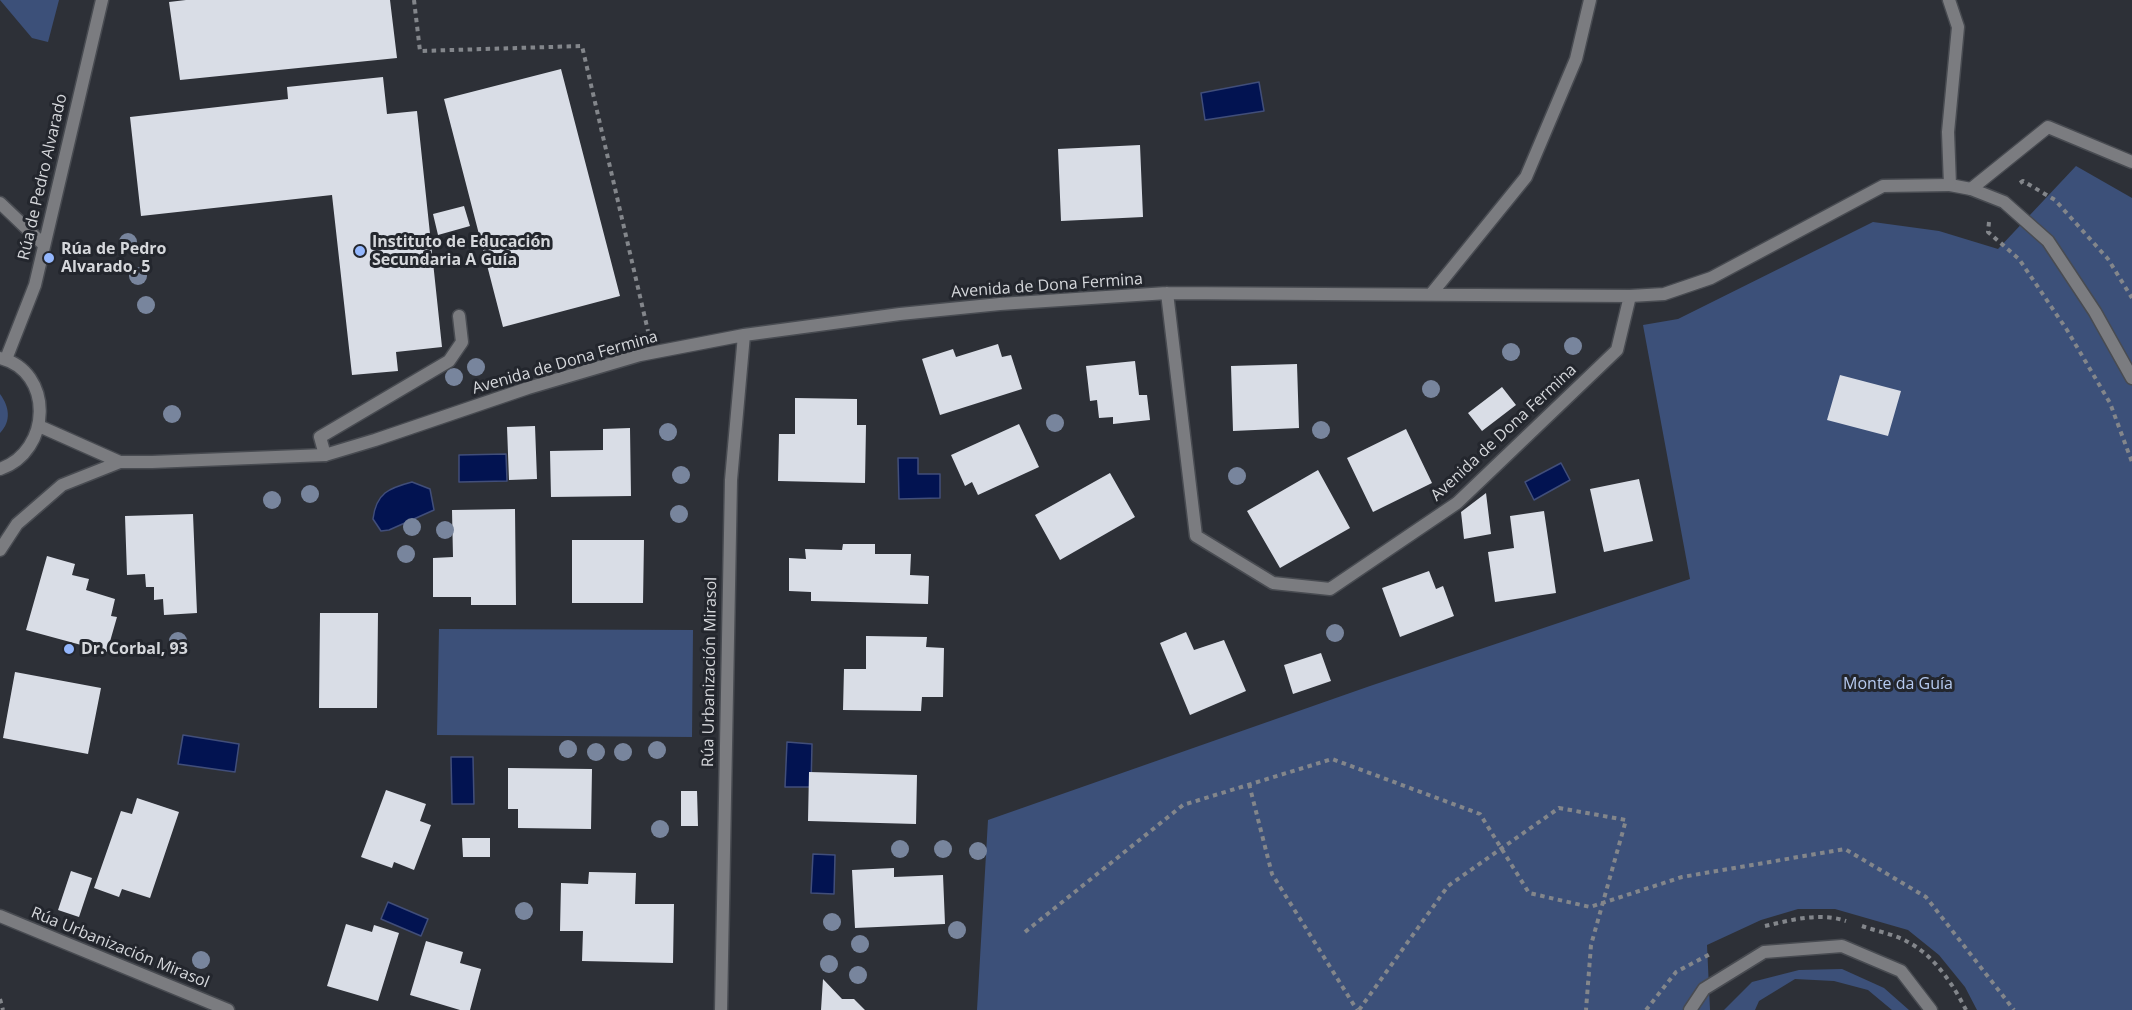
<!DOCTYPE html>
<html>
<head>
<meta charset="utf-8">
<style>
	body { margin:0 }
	canvas { display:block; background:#2d3037 }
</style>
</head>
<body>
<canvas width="2132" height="1010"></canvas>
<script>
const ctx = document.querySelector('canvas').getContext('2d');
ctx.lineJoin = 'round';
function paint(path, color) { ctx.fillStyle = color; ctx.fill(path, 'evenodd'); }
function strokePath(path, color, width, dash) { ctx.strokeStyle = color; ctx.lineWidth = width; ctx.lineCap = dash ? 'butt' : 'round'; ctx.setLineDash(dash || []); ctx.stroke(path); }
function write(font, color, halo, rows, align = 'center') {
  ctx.font = font + ' "Open Sans",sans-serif'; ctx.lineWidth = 6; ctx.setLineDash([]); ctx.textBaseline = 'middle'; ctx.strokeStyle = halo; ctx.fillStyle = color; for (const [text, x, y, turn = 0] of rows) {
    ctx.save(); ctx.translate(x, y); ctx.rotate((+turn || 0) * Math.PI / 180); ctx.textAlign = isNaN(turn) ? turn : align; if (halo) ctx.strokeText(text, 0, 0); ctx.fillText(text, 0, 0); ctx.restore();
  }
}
paint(new Path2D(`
	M0,0H59L48,42L32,38Z
	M2076,166L2132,198V1010H1977L1965,987L1939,955L1908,930L1835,909H1798L1761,920L1707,945L1710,1010H977L988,820L1370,686L1690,579L1643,325L1678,319L1873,222L1939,231L1998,249Z
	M0,394C9,406 12,421 0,433Z
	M439,629L693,630L692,737L437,735Z
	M1842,969L1884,988L1909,1010H1892L1868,990L1834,981L1795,979L1759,1001L1755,1010H1724L1752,982L1799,970Z`), '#3c5079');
const water = new Path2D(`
	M1259,82L1264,111L1205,120L1201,93Z
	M506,454L507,481L459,482V455Z
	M898,458H918V474H940V498L899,499Z
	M1561,463L1570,480L1534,500L1525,482Z
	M412,482L430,489L434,510L389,530L381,531L373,519C376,493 389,488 412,482Z
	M183,735L239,744L235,772L178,764Z
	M787,742L812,744L811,787H785Z
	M451,757H473L474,804H452Z
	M813,854L835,855L834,894L811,893Z
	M388,902L428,919L421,936L381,919Z`);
paint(water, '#021351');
strokePath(water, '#414e7a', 1.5);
paint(new Path2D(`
	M186,0H390L397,58L180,80L169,2Z
	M561,69L620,296L503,327L444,99Z
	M383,77L387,114L417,111L442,347L396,352L398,371L352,375L332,195L141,216L130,117L288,99L287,87Z
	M1140,145L1143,217L1061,221L1058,149Z
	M464,206L470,226L438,235L433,214Z
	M998,344L1002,357L1011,355L1022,389L940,415L922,359L953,349L956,357Z
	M1135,361L1139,395H1147L1150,420L1113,424V417L1099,418L1097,400L1090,401L1086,366Z
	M1297,364L1299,428L1233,431L1231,366Z
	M1840,375L1901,391L1888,436L1827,420Z
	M1502,387L1516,405L1482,431L1468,413Z
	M795,398L857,399V425H866L865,483L778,481L779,434H795Z
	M1019,424L1039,467L978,495L972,482L965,486L951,455Z
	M535,426L537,479L509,480L507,427Z
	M630,428L631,496L551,497L550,451L603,450V429Z
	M1406,429L1432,483L1373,512L1347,458Z
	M1318,470L1350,528L1280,568L1247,511Z
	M1110,473L1135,517L1060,560L1035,515Z
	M1639,479L1653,541L1604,552L1590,489Z
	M1486,493L1491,534L1464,539L1461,512Z
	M515,509L516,605H471V597H433V558L453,557L452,510Z
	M1544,511L1556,593L1495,602L1488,552L1514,548L1510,516Z
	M193,514L197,613L164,615L163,599L154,600V587H146L145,574L127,575L125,516Z
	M572,540H644L643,603H572Z
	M843,544H875V554H911L910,575L929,576L928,604L811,601V592L789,591V558L806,559L805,549L842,550Z
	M47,556L75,564L72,575L89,579L86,590L115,599L111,616L117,617L107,652L26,630Z
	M1429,571L1436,589L1443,586L1454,616L1400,637L1382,588Z
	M320,613H378L377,708H319Z
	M1186,632L1194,650L1224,640L1246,691L1190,715L1160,643Z
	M866,636L927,637L926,647L944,648L943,697H922L921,711L843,710L844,669H866Z
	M1321,653L1331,681L1293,694L1284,665Z
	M15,672L101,688L88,754L3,738Z
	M508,768L592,769L591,829L518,828V809H508Z
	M809,772L917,775L916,824L808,821Z
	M386,790L426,804L420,821L431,825L414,870L394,862L392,868L361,857Z
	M681,791H697L698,826H681Z
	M137,798L179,812L150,898L122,889L119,897L94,888L121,811L132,814Z
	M462,838H490V857H463Z
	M894,868V877L943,875L945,924L855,928L852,870Z
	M71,871L92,878L79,917L58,910Z
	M589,872L636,873L635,904H674L673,963L582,961L583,931H560L561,883L588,884Z
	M346,924L372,932L374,925L399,933L378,1001L327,986Z
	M426,941L463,952L460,963L481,969L470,1010H460L410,995Z
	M823,979L842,999H854L865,1010H821Z`), '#d9dde6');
const lane = new Path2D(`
	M1949,0L1958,27L1948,132L1950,185L1971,189L2004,202L2048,241L2095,312L2132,378
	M325,455L320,437L449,361L462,342L459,316
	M1690,1010L1704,989L1764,952L1842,946L1901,971L1931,1010`);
const street = new Path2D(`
	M1971,189L2048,127L2132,162
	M0,203L44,245
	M1167,293L1196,536L1273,583L1330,589L1457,503L1617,350L1630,296
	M1432,293L1526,177L1576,59L1590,0
	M0,358C54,371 52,451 0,469
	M6,359L35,285L102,0
	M39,426L120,462
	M0,550L17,524L62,485L120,462H152L325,455L375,440L528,388L640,355L744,335L900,314L1000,304L1167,293L1630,296L1664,294L1711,278L1883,186L1950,185
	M0,916L228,1010
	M721,1010L731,480L744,335`);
strokePath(lane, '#484b51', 15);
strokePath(street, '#484b51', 15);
strokePath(new Path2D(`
	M414,0L420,51L582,46L648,331
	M2020,183L2023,181L2055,200L2108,259L2132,298
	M1989,222L1988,232L2019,259L2067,330L2110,403L2132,462
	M1249,784L1272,874L1357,1010
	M1765,926C1791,920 1820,912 1846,921
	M1862,926C1876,931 1893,934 1906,941C1933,954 1953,984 1966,1010
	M1025,932L1183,805L1332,759L1480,814L1529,893L1590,907L1682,877L1845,849L1926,897L2014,1010
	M0,999L3,1010
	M1359,1010L1448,886L1559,808L1626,820L1591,945L1586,1010
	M1646,1010L1676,972L1712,953`), '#83868b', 4, [4.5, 4.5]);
strokePath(lane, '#7b7c80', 12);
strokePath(street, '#7b7c80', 12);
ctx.fillStyle = '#78859d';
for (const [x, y] of [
	[128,242],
	[138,276],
	[146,305],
	[1573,346],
	[1511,352],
	[476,367],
	[454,377],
	[1431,389],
	[172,414],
	[1055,423],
	[1321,430],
	[668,432],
	[681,475],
	[1237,476],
	[310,494],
	[272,500],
	[679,514],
	[412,527],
	[445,530],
	[406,554],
	[1335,633],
	[178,641],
	[568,749],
	[657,750],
	[596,752],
	[623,752],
	[660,829],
	[900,849],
	[943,849],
	[978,851],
	[524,911],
	[832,922],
	[957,930],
	[860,944],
	[201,960],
	[829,964],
	[858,975]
]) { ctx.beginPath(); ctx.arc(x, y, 9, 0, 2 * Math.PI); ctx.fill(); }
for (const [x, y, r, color] of [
	[360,251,6,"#94b7fd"],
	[49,258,6,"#94b7fd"],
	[69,649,6,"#94b7fd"]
]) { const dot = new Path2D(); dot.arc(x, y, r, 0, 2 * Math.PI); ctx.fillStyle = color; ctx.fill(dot); strokePath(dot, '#23262d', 2); }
write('16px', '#d5d7db', '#23262d', [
	["Rúa de Pedro Alvarado",43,177,-77],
	["Avenida de Dona Fermina",1047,286,-4],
	["Avenida de Dona Fermina",565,363,-16],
	["Avenida de Dona Fermina",1504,433,-43],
	["Rúa Urbanización Mirasol",710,672,-89],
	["Rúa Urbanización Mirasol",120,948,22]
]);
write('bold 16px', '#d5d7db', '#23262d', [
	["Instituto de Educación",372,242],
	["Secundaria A Guía",372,260],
	["Rúa de Pedro",61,249],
	["Alvarado, 5",61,267],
	["Dr. Corbal, 93",81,649]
], 'left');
write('16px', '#b6caf0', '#23262d', [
	["Monte da Guía",1898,684]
]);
</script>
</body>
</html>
